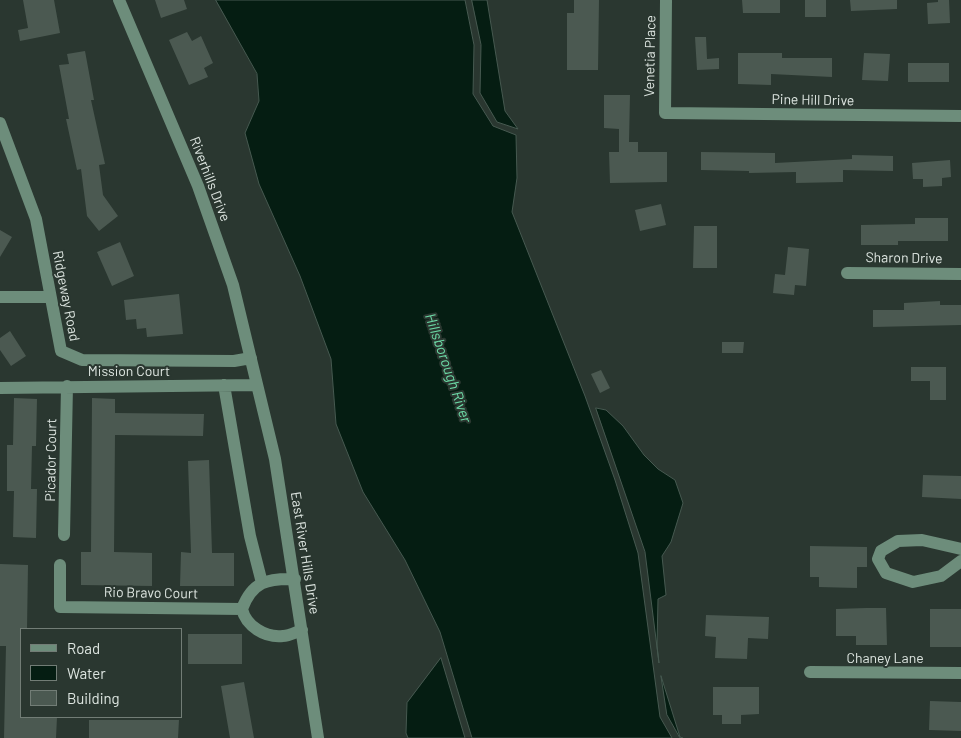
<!DOCTYPE html>
<html>
<head>
<meta charset="utf-8">
<style>
	body { margin:0 }
	#map { position:relative; width:961px; height:738px; overflow:hidden; background:#2a3730; font-family:Barlow,sans-serif }
	canvas { display:block }
	.legend { position:absolute; left:20px; top:628px; width:162px; height:90px; box-sizing:border-box; background:#2a3730; border:1px solid #727d76; margin:0; padding:6px 9px; list-style:none; font-size:15px; color:#dde5e0 }
	.legend li { display:flex; align-items:center; gap:10px; height:25px }
	.legend b { width:25px; border:1px solid #727d76 }
</style>
</head>
<body>
<div id="map">
<canvas width="961" height="738"></canvas>
<ul class="legend">
<li><b style="height:6px;background:#6d8d7b"></b>Road</li>
<li><b style="height:14px;background:#051d12"></b>Water</li>
<li><b style="height:14px;background:#4b5951"></b>Building</li>
</ul>
</div>
<script>
const ctx = document.querySelector('canvas').getContext('2d');
ctx.lineJoin = 'round';
function paint(path, color) { ctx.fillStyle = color; ctx.fill(path, 'evenodd'); }
function strokePath(path, color, width, dash) { ctx.strokeStyle = color; ctx.lineWidth = width; ctx.lineCap = dash ? 'butt' : 'round'; ctx.setLineDash(dash || []); ctx.stroke(path); }
function write(font, color, halo, rows, align = 'center') {
  ctx.font = font + ' Barlow,sans-serif'; ctx.lineWidth = 4; ctx.setLineDash([]); ctx.textBaseline = 'middle'; ctx.strokeStyle = halo; ctx.fillStyle = color; for (const [text, x, y, turn = 0] of rows) {
    ctx.save(); ctx.translate(x, y); ctx.rotate((+turn || 0) * Math.PI / 180); ctx.textAlign = isNaN(turn) ? turn : align; if (halo) ctx.strokeText(text, 0, 0); ctx.fillText(text, 0, 0); ctx.restore();
  }
}
const water = new Path2D(`
	M216,0H465L474,45L473,94L493,126L516,135L517,178L512,212L585,396L615,480L638,553L660,717L672,738H472L440,632L405,560L363,492L336,424L331,359L300,276L259,184L245,133L259,101L257,74Z
	M472,0H487L505,111L518,129L497,122L480,93L481,45Z
	M596,408L606,410L623,426L644,455L658,469L675,480L683,503L671,542L662,556L666,595L658,599L657,646L659,663L645,552Z
	M441,658L465,738H408L406,733L407,703Z
	M661,676L680,737L683,738H680L667,715Z`);
paint(water, '#051d12');
strokePath(water, '#465950', 1);
paint(new Path2D(`
	M23,0H54L60,33L20,41L18,30L28,28Z
	M155,0H184L187,9L161,18Z
	M574,0H599L598,70H567V13H574Z
	M742,0H780V13H743Z
	M805,0H826V17H805Z
	M850,0H897V9L851,11Z
	M938,0H949L950,23L928,24L927,3L938,2Z
	M187,32L192,41L201,36L213,63L204,68L208,77L189,85L169,40Z
	M695,37H706L707,59L719,58V69L697,70Z
	M85,51L94,100H91L105,164L99,165L103,195L118,216L99,231L87,216L81,169L77,170L66,119H69L59,65L69,64L67,54Z
	M738,53H782V58H832V77L771,74V85L738,84Z
	M864,53L890,54L888,81L862,80Z
	M908,63H949V82H908Z
	M604,95H630L629,142H638V152H667V182L610,183L609,152H619V129L604,128Z
	M701,152L775,153V163L852,159V155L893,156V171L843,170V182L796,183V172L749,173V171L701,170Z
	M950,160L951,177L942,178V186L923,187V179H913L912,163Z
	M661,204L666,225L640,231L635,210Z
	M915,218H948V241H898V245H861V225L915,224Z
	M694,226H717V268H693Z
	M0,230L12,237L0,257Z
	M120,242L134,276L112,286L97,252Z
	M788,247L809,249L806,286L795,285L794,295L773,293L775,274L785,275Z
	M179,294L183,334L147,337L146,328L137,329L136,319L126,320L124,300Z
	M940,301V305H961V325L873,327V310H904V303Z
	M10,331L26,356L11,366L0,350V338Z
	M722,342H744L743,353H722Z
	M911,367H946V400H930V381H911Z
	M601,370L610,388L600,393L591,374Z
	M14,398L37,399L36,446H32L31,489H37L36,538L13,537L14,491H7V445H13Z
	M92,398L115,399V413L204,414L203,436L115,435L114,552L152,553V586L81,585V552H91Z
	M209,460L212,553H234V586H180L181,552L191,553L188,461Z
	M923,475L961,476V499L922,497Z
	M810,546L867,547V567H857V588L819,587V577H810Z
	M0,564L28,565L27,629H21V717H57L56,738H4L6,646H0Z
	M866,608H886L887,645H856V636H836V609Z
	M930,609H961V647H930Z
	M706,615L769,617L768,639L748,638L747,659L715,658L716,637L705,636Z
	M188,634H242V664H188Z
	M244,682L254,738H230L221,686Z
	M713,687H759V714L741,715V724H722V715H713Z
	M930,701L961,702V731L929,730Z
	M89,720H179L178,738H89Z`), '#4b5951');
strokePath(new Path2D(`
	M119,0L198,186L233,285L275,459L318,738
	M666,0L665,113L961,116
	M0,123L36,219L61,351L82,360L234,361L251,358
	M847,273L961,274
	M0,297H49
	M224,385L250,536L262,583
	M0,388L257,385
	M64,535L67,386
	M961,549L922,540L898,541L881,551L878,559L886,573L913,582L941,576L961,561
	M60,565V607L242,609
	M295,579C267,578 252,582 242,609C246,626 265,638 283,636C289,636 296,632 302,630
	M810,672L961,673`), '#6d8d7b', 12);
write('14px', '#dde5e0', '#2a3730', [
	["Venetia Place",650,56,-89],
	["Pine Hill Drive",813,100,1],
	["Riverhills Drive",210,179,69],
	["Sharon Drive",904,258,1],
	["Ridgeway Road",66,296,79],
	["Mission Court",129,371],
	["Picador Court",51,460,-89],
	["East River Hills Drive",305,553,81],
	["Rio Bravo Court",151,593,1],
	["Chaney Lane",885,658]
]);
write('italic 15px', '#6cdaa6', '#2a3730', [
	["Hillsborough River",448,368,71]
]);
</script>
</body>
</html>
